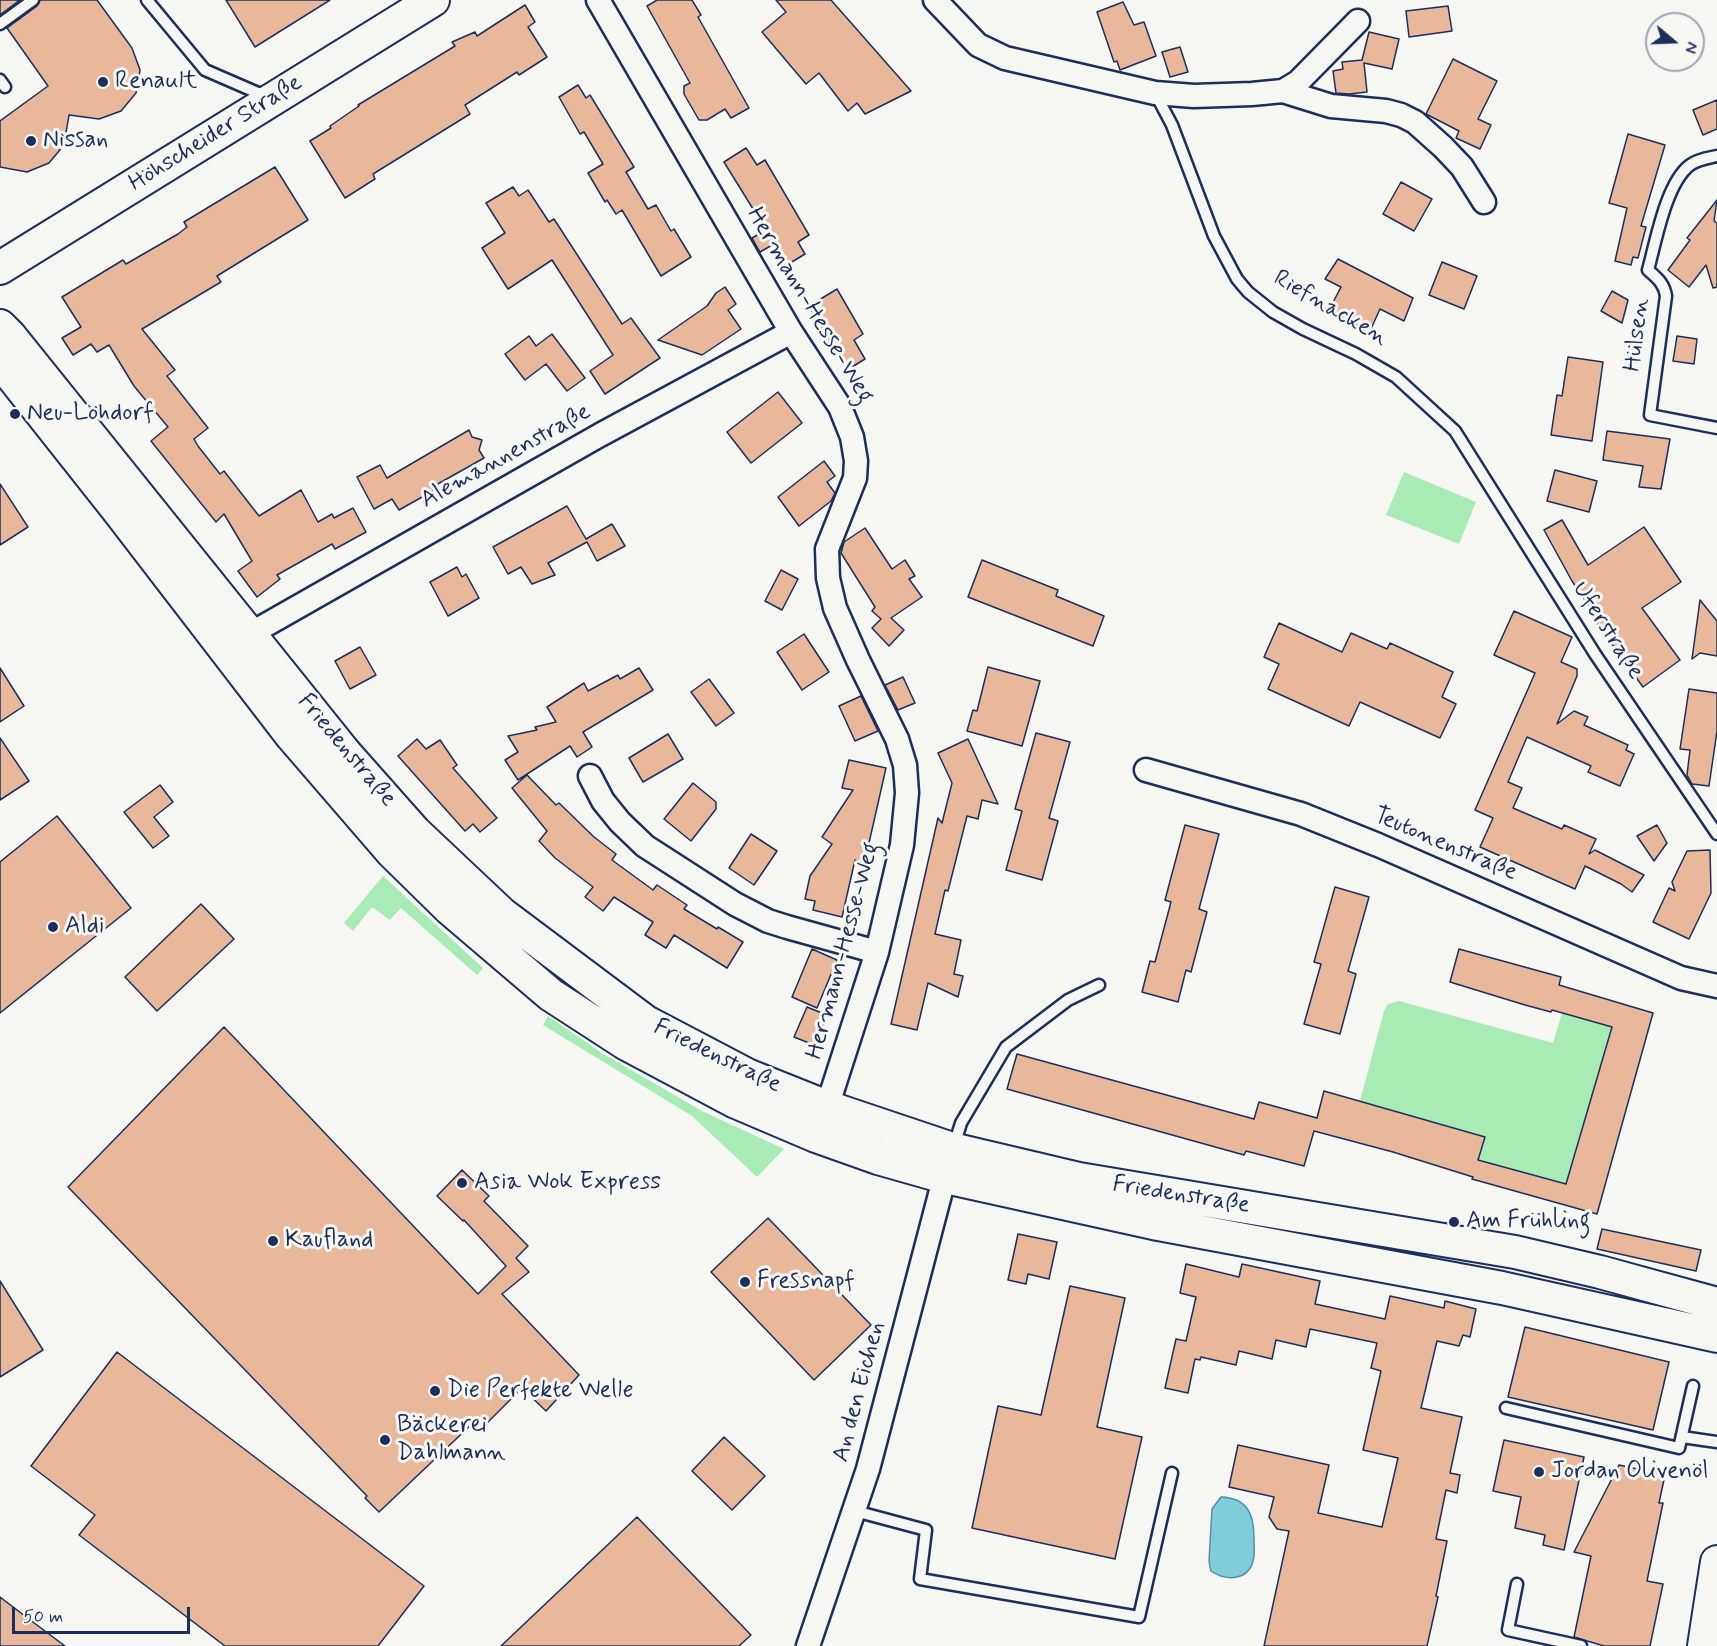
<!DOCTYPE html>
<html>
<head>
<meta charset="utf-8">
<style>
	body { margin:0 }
	#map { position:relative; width:1717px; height:1646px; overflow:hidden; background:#f6f6f2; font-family:Mynerve,sans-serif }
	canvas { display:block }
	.north { position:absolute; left:1645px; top:12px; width:60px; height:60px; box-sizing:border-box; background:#f6f6f2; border:2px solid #9ea6b7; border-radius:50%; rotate:109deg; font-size:16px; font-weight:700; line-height:24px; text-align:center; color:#1b2f5e }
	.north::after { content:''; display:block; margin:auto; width:21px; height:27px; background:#1b2f5e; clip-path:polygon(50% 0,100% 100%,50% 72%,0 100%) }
	.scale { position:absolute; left:12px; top:1607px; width:178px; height:27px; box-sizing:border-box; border:3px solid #1b2f5e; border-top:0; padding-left:8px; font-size:18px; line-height:21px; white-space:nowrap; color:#1b2f5e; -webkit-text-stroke:4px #f6f6f2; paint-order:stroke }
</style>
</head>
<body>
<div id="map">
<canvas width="1717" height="1646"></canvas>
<div class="north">N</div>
<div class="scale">50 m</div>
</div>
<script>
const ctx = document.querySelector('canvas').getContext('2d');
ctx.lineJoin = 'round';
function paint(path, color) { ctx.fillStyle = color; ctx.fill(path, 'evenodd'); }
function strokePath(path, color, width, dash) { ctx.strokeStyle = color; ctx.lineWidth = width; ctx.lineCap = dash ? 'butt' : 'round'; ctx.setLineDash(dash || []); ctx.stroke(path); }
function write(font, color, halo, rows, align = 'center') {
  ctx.font = font + ' Mynerve,sans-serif'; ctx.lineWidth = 6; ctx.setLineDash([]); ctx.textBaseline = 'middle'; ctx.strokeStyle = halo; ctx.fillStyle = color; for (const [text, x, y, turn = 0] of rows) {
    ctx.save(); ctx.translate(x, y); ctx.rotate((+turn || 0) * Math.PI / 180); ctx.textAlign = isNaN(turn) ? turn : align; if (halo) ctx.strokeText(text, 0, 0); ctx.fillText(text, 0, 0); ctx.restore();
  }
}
paint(new Path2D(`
	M1404,472L1476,502L1459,544L1386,515Z
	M383,876L483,968L477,975L401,908L390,920L372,907L353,931L344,923Z
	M1399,1001L1553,1043L1562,1013L1612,1027L1566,1184L1478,1160L1485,1137L1360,1101L1384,1011L1388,1004Z
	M548,1016L602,1053L702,1111L784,1149L757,1177L692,1116L543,1025Z
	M1170,1210L1490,1262C1383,1255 1276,1233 1170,1215Z`), '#a9ebb5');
const water = new Path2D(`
	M1221,1497C1247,1498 1254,1513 1254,1538C1254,1545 1255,1554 1253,1561C1248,1581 1225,1581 1211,1571L1209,1561L1212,1509Z`);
paint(water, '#7fcddd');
strokePath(water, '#578eaa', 1.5);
const building = new Path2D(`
	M0,0H20L0,15Z
	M40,0H97L132,48L140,70L136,93L121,111L99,119L69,115L64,145L49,163L27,172L0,167V121L48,86L7,28L37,6Z
	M226,0H330L255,47Z
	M657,0H692L701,15L698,17L749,108L731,118L725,109L707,120H699L684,94V86L690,83L647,6Z
	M776,0H831L911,91L865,114L857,103L848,111L819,73L806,84L762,32L786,12Z
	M1123,2L1134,25L1144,22L1156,56L1120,70L1117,61L1114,62L1097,12Z
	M525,5L535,22L528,27L547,57L519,75L517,72L465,105L470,114L373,174L375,179L345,198L310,141L331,128L330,126L359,106L358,105L455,46L452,42L475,32L477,36Z
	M1448,6L1452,31L1409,37L1406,11Z
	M1369,32L1399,39L1392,69L1364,63L1367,92L1349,94L1336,93L1333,71L1343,69L1342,62L1362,60Z
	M1180,47L1188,72L1170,77L1162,52Z
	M1453,59L1497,81L1478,119L1491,125L1480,149L1456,138L1459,131L1426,114Z
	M578,85L586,98L590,95L634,167L626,172L648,209L656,205L671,231L674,229L691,257L661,276L622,210L616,214L607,200L605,202L588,173L603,164L584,132L580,134L559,97Z
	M1717,100V129L1703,135L1693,110Z
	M1628,134L1665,145L1641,226L1646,227L1638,258L1633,257L1631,265L1615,261L1627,208L1609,203Z
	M746,148L757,165L765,160L809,235L798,242L805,254L787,265L774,244L760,252L752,238L766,230L724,162Z
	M275,167L308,220L217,276L221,282L142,329L175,370L167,376L208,428L194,439L198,446L220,474L224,471L259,516L301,490L318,522L332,514L334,518L353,508L366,532L335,549L332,544L277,575L280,579L257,597L238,571L252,561L224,514L216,522L151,441L168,427L134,386L109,345L97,352L91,344L73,355L62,338L81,327L62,297L123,260L126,264L178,234L187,227L184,222Z
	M1401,182L1432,199L1414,231L1383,214Z
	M513,187L519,196L528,190L549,222L554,219L622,324L631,318L660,358L605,394L590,371L613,355L552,260L508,289L482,248L505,233L486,203Z
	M1717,200L1714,221L1717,223V287L1713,288L1706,265L1689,287L1668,270L1690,240L1687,238Z
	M1338,259L1413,298L1404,321L1380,309L1370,331L1329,310L1341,287L1325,279Z
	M1442,262L1477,276L1464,309L1429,295Z
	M725,287L736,304L728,310L741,329L702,355L658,340L707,306L716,293Z
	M837,289L863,334L854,340L865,359L847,370L809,306Z
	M1612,291L1628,300L1622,323L1601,311Z
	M552,334L585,378L567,391L546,364L525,380L505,354L529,336L536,346Z
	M1677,336L1697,339L1694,364L1673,361Z
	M1568,357L1603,362L1592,441L1551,435L1557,395L1562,396Z
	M778,392L802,423L751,463L727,432Z
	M469,430L472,437L482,440L479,450L484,458L436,485L438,488L399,510L392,499L374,509L357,477L380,465L387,478Z
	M1607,431L1670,439L1661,489L1639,487L1643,466L1603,460Z
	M824,461L835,476L827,482L835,493L831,501L799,526L778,497Z
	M1555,470L1597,481L1589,512L1547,501Z
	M0,484L28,527L0,545Z
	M567,506L586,539L612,524L625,546L597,561L587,542L548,563L555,575L532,584L521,567L508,574L493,547Z
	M1562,520L1588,565L1644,527L1681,582L1642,608L1680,660L1643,687L1593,618L1596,616L1572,581L1544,530Z
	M865,528L892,569L905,560L915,576L909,579L922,597L891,618L904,630L889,646L872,628L881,619L872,611L875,607L841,553L844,542Z
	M982,560L1058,590L1056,596L1104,616L1093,646L968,597Z
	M457,567L462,577L466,574L479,598L448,616L430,582Z
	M781,570L798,579L782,610L765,601Z
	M1700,600L1717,621V656L1700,653L1692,659Z
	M1514,611L1572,637L1561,662L1577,669V676L1557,724L1574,711L1588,717L1584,725L1628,745L1626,750L1634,754L1620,786L1588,772L1591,766L1527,737L1508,782L1522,788L1513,808L1562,829L1564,825L1596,839L1589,854L1595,850L1644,875L1632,892L1621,884L1585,866L1575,889L1480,847L1493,818L1475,810L1535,673L1494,655Z
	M1279,623L1342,652L1351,633L1387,649L1390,643L1453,672L1442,697L1456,704L1440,738L1360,702L1349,726L1268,689L1279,664L1264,657Z
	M804,634L829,672L802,690L777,652Z
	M360,647L376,675L350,689L335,661Z
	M988,667L1040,681L1022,746L967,731L973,710L977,711Z
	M0,668L24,706L0,722Z
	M639,668L653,690L583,732L592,747L577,757L570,746L518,780L505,760L518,752L508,736L537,730L535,727L556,722L547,707L584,683L588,691L618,675L620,679Z
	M903,677L915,703L898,710L885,685Z
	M709,679L734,713L716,726L691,692Z
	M1689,689L1717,693V731L1709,786L1692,784L1687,775L1690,750L1680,749Z
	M861,696L878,731L855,741L839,706Z
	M1036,733L1070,742L1049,818L1058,821L1042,880L1006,870L1022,811L1015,809Z
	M668,734L683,759L643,782L629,758Z
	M0,738L29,781L0,800Z
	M417,739L426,749L440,740L457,765L453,768L497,818L480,832L473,824L465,831L398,756Z
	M968,739L998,804L982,800L978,819L967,816L948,891L945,890L935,934L961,940L954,974L963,976L958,997L928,983L917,1030L891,1024L938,818L942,823L952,783L938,753Z
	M849,760L886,768L864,865L855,860L842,917L813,910L815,901L805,899L810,876L832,844L822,837L853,790L842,788Z
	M527,775L556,805L559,803L594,837L616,854L612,860L653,890L657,885L687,905L684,909L717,929L718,927L743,942L727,968L674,935L666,948L645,935L653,922L614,897L603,911L585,897L593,887L555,858L539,841L547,831L512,788Z
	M693,783L716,802V809L691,841L664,819Z
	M160,785L173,802L154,817L169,836L153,848L124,812Z
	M57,816L131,908L0,1013V862Z
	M1185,825L1219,834L1199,909L1207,912L1191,972L1186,970L1178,1002L1142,992L1150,961L1155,962L1171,902L1165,900Z
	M1657,825L1667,843L1654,861L1637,836Z
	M751,834L777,851L754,885L729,868Z
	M1710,850L1711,893L1689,939L1653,922L1669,888L1675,891L1672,882L1687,851Z
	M1335,887L1369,897L1348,971L1356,974L1340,1034L1304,1024L1321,964L1314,962Z
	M201,904L234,939L157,1011L125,977Z
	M812,949L837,960L817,1008L792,997Z
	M1459,949L1561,977L1559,985L1653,1013L1597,1214L1472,1179L1473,1177L1393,1152L1314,1131L1304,1166L1246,1151L1244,1155L1007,1089L1017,1054L1254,1119L1259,1102L1317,1118L1324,1091L1485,1137L1478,1160L1566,1184L1612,1027L1552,1010L1551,1012L1525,1005L1450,982Z
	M807,1007L827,1015L814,1045L794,1037Z
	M224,1027L478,1294L506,1266L464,1220L463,1221L437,1196L462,1170L489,1196L484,1201L528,1246L516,1258L529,1272L502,1294L579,1375L546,1411L522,1388L480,1430L473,1423L379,1512L365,1498L367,1496L68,1187Z
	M768,1218L871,1325L814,1380L711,1272Z
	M1602,1229L1701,1250L1696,1271L1597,1249Z
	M1018,1234L1057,1242L1049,1279L1028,1274L1026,1284L1008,1280Z
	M1186,1264L1239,1277L1242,1264L1320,1281L1315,1304L1385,1319L1390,1296L1444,1308L1445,1301L1476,1309L1470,1337L1463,1335L1459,1346L1437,1341L1421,1408L1462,1417L1450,1473L1460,1475L1457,1493L1446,1490L1436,1539L1447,1541L1436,1596L1438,1597L1427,1646H1264L1289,1531L1277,1529L1269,1517L1274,1497L1229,1487L1238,1445L1329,1465L1318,1513L1382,1527L1398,1458L1363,1450L1381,1371L1371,1368L1377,1343L1310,1329L1306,1347L1276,1340L1272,1359L1239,1351L1236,1365L1201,1357L1200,1360L1195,1359L1188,1393L1165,1388L1176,1339L1186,1341L1196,1297L1180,1293Z
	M0,1281L43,1350L0,1377Z
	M1070,1286L1125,1298L1097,1427L1142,1437L1115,1559L972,1528L998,1406L1041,1415Z
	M1525,1327L1669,1362L1653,1430L1508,1397Z
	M117,1352L424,1586L378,1646H225L79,1535L95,1515L31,1466Z
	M724,1437L765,1476L732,1510L692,1471Z
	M1504,1440L1584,1457L1564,1550L1543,1545L1545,1535L1515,1528L1521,1497L1493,1491Z
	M1619,1465L1665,1475L1659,1503H1663L1647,1581L1663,1584L1650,1646H1604L1574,1637L1591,1556L1574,1552Z
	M637,1517L751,1635L739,1646H501Z
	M0,1597L21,1613L65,1646H0Z`);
paint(building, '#e9b89a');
strokePath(building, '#1b2f5e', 1.5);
const lane = new Path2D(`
	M147,0L205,70L258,93L269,95
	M0,24L33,0
	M0,80L5,87
	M1155,93L1172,125L1214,236L1237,279L1248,292L1273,312L1303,329L1356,354L1396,377L1455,431L1595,654L1717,834
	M1717,156C1708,158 1698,159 1690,165C1666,183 1656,241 1648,270C1657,278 1664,283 1666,296L1650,415L1717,428
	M954,1146L961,1123L1006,1047L1068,1000L1099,985
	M1506,1408L1679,1448L1693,1386
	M1682,1437L1717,1442
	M855,1511L926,1530L920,1579L1139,1617L1172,1473
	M1517,1584L1508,1630L1581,1646`);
const street = new Path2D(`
	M598,0L791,332L840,407L852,437L856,461L855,478L827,549L828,578L835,608L858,660L897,739L905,765L907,793L902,845L877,952L827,1107
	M935,0L978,45L1005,58L1155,93L1194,96L1252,94L1283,91L1331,106L1386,111L1401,115L1415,122L1443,147L1462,167L1484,202
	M1283,91L1298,82L1358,21
	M250,634L600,435L791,332
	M1146,770L1301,814L1378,845L1681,978L1717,986
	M590,776L603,801L620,822L645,846L735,904L768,921L787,927L877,952
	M808,1646L868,1469L948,1164`);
const secondary = new Path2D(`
	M0,268L433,0
	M0,326L10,336L345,753L415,832L502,914L646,1022L747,1075L827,1107L952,1149L1079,1179L1515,1252L1600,1272L1717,1304
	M0,361L118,510L291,735L392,852L449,908L551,995L625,1043L736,1102L816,1136L878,1158L945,1177L1153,1223L1502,1288L1717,1336
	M1704,1646L1717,1562`);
strokePath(lane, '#1b2f5e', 15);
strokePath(street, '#1b2f5e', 27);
strokePath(secondary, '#1b2f5e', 36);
strokePath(lane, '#f6f6f2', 10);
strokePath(street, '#f6f6f2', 22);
strokePath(secondary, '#f6f6f2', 32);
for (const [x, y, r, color] of [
	[103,82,6,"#1b2f5e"],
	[31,141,6,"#1b2f5e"],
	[15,414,6,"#1b2f5e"],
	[53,927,6,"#1b2f5e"],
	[462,1183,6,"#1b2f5e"],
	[1454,1222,6,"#1b2f5e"],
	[273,1241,6,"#1b2f5e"],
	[745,1282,6,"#1b2f5e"],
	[435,1391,6,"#1b2f5e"],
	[385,1440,6,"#1b2f5e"],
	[1539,1472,6,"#1b2f5e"]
]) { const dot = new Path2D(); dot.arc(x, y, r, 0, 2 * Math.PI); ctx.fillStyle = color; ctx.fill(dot); strokePath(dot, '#f6f6f2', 2); }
write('24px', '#1b2f5e', '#f6f6f2', [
	["Renault",115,82],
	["Nissan",43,141],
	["Neu-Löhdorf",27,414],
	["Aldi",65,927],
	["Asia Wok Express",474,1183],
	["Am Frühling",1466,1222],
	["Kaufland",285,1241],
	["Fressnapf",757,1282],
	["Die Perfekte Welle",447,1391],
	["Bäckerei",397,1426],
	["Dahlmann",397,1454],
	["Jordan Olivenöl",1551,1472]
], 'left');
write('24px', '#1b2f5e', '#f6f6f2', [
	["Höhscheider Straße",216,134,-32],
	["Hermann-Hesse-Weg",809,306,59],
	["Riefnacken",1330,309,30],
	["Hülsen",1638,335,-83],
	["Alemannenstraße",506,457,-29],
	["Uferstraße",1607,631,57],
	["Friedenstraße",346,751,50],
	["Teutonenstraße",1445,845,23],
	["Hermann-Hesse-Weg",844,951,-75],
	["Friedenstraße",717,1057,26],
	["Friedenstraße",1181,1196,9],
	["An den Eichen",860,1392,-75]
]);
</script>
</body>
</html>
